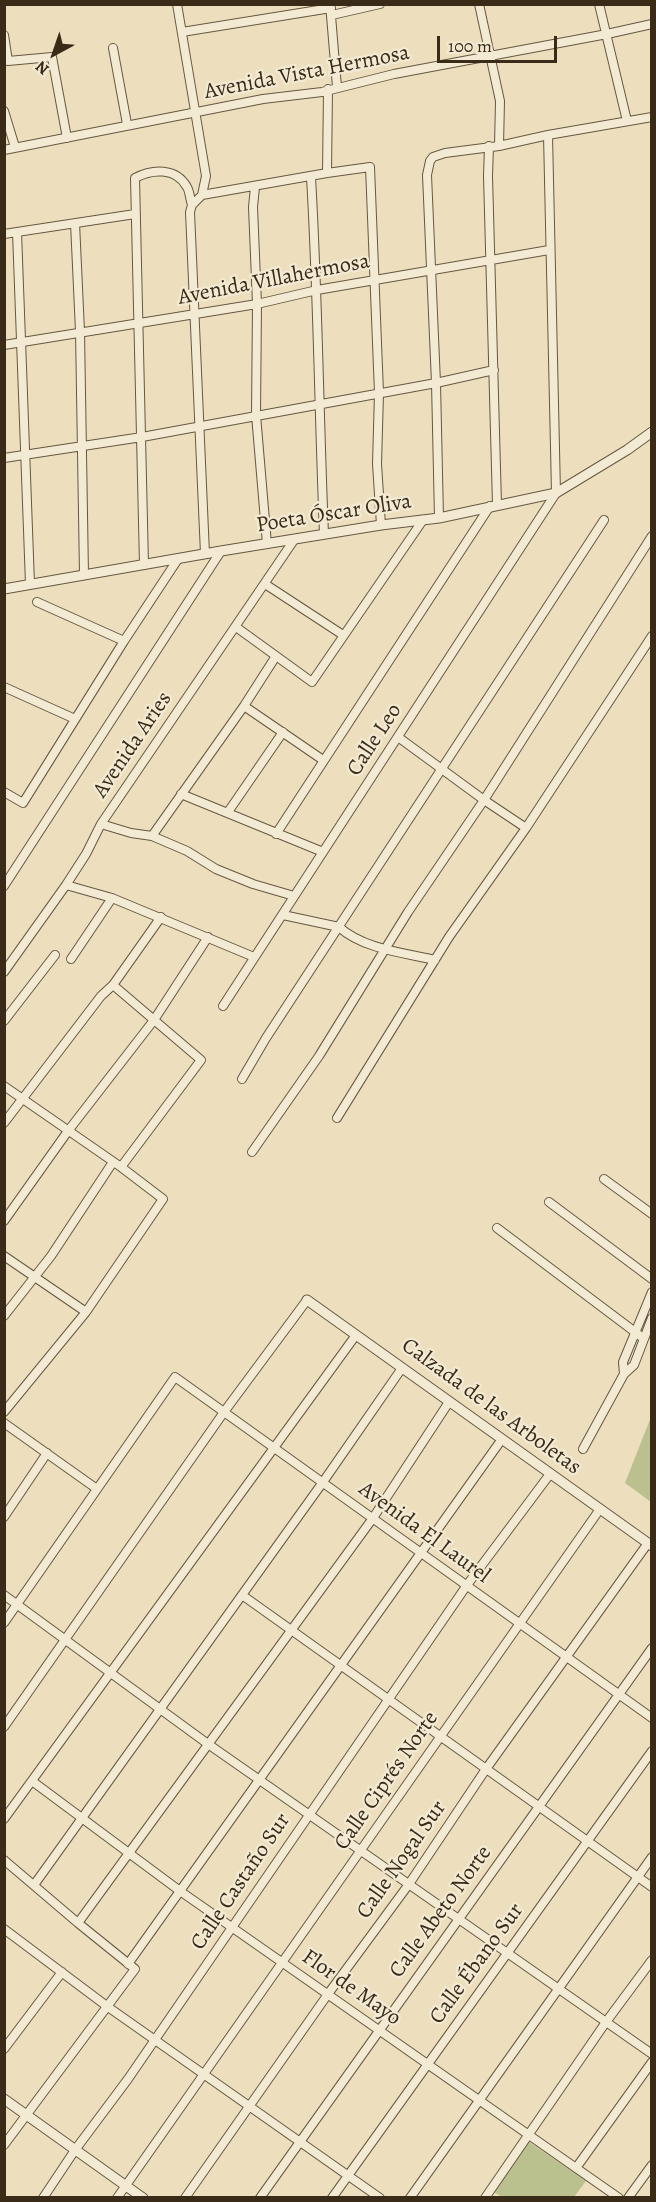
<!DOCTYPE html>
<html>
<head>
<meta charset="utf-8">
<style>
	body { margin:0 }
	#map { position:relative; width:656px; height:2202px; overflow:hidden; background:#eddebd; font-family:Alegreya,serif }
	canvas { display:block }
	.frame { position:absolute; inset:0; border:6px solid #392b18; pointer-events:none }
	.north { position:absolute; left:24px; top:24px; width:60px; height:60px; -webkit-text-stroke:4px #f3ead4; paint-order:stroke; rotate:220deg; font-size:16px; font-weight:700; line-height:24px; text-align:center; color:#392b18 }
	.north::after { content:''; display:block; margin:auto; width:21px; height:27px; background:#392b18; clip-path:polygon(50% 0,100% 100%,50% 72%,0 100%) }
	.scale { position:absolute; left:437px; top:36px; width:120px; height:27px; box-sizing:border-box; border:3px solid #392b18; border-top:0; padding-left:8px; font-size:18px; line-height:21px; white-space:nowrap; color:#392b18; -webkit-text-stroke:4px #f3ead4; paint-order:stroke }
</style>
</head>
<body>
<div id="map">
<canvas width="656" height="2202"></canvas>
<div class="frame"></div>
<div class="north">N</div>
<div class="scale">100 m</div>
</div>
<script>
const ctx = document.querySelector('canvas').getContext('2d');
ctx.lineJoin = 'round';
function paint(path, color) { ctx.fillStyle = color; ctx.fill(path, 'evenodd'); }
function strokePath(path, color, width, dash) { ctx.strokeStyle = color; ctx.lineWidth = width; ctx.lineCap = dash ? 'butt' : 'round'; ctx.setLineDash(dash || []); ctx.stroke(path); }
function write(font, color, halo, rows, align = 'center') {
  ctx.font = font + ' Alegreya,serif'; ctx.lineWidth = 4.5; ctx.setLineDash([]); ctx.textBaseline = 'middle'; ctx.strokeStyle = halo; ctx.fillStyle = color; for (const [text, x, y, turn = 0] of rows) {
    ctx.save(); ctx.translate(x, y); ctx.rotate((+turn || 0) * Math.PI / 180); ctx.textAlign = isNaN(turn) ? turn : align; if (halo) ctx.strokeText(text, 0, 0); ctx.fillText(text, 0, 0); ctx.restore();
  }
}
paint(new Path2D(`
	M651,1417V1502L625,1483Z
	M529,2142L586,2181L574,2197H502L494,2192Z`), '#bac18f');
const minor = new Path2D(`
	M177,4L206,176L202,195L192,205L190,212L205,554
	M330,4L337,87
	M479,4L500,101L499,146
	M599,4L627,121
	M332,15L380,4
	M182,32L331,8
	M4,35L8,61L52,57L67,138
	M113,48L127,124
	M4,111L15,147
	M489,146L488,176L497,505
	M4,150L263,99L322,92L394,74L607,34L652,24
	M327,173L328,89
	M311,177C318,296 319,415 324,534
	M255,187L253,207L257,304L256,415L267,544
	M202,195L327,173L370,167L379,393L377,464L381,525
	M75,223L80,331L84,575
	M17,232L30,584
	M4,234L135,214
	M4,345L257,304L317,290L549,250
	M4,458L142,437L436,383L494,370
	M439,518L436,383L427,175L430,161L433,157L445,153L499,146L548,135L652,117
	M144,565L135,178C152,169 176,167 187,187C190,192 190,200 192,205
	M265,584L343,635
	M37,602L124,641
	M236,627L312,682L423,520
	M4,687L75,719
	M244,706L323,760
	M398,737L484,800L526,828
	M4,792L23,803L124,641L178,559
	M181,794L323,852
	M228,812L283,732
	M101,824L131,833L152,836L187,851L216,869L253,884L294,896
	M276,834L490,506
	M152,836L244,706L276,656
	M66,885L112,898L254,957
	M4,886L221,551
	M283,915L339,927C363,949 405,953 435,960
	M71,959L112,898
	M4,972L66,885L86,854L101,824L294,540
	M113,985L201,1060L121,1167
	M223,1006L556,493L548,135
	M4,1021L55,955
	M242,1079L266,1038L604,520
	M4,1086L121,1167L163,1199L86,1312L4,1412
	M337,1118L449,937L526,828L652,636
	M4,1123L101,996L113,985L161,917
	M252,1152L319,1056L408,912L484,800L652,536
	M604,1179L652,1214
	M549,1202L652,1279
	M4,1221L68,1131L154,1020L208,937
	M497,1228L643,1338
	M4,1256L86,1312
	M4,1316L51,1256L113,1162
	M624,1374L623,1362L652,1292
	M4,1423L97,1489
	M583,1449L624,1374L634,1365L652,1318
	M4,1517L47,1453
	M4,1595L208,1744L652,2054
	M242,1595L652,1887
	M4,1623L175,1377L652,1718
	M4,1727L224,1412L307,1300
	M32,1781L180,1891L619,2198
	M4,1819L356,1335
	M4,1860L78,1923L135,1969L4,2145
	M34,1885L323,1482L402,1368
	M78,1923L373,1518L449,1402
	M4,1929L108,2007L380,2198
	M128,1964L502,1439
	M4,2049L62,1972
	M576,2168L652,2062
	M43,2198L75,2150L128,2079L467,1585L550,1474
	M117,2198L600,1509
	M185,2198L328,1994L409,1884L486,1769L648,1543
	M260,2198L652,1648
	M332,2198L652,1751
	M410,2198L652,1857
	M485,2198L606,2022L652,1960
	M628,2198L652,2165`);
const tertiary = new Path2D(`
	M4,589L221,551L381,525L439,518L556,493L627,450L652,432
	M307,1300L652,1546
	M4,2099L143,2198`);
strokePath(minor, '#665841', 10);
strokePath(tertiary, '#665841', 11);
strokePath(minor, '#f3ead4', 8);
strokePath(tertiary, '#f3ead4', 9);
write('22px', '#392b18', '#f3ead4', [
	["Avenida Vista Hermosa",307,73,-11],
	["Avenida Villahermosa",274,280,-11],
	["Poeta Óscar Oliva",334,514,-9],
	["Calle Leo",375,740,-57],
	["Avenida Aries",133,745,-56],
	["Calzada de las Arboletas",491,1407,36],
	["Avenida El Laurel",424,1533,36],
	["Calle Ciprés Norte",387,1781,-55],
	["Calle Nogal Sur",402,1860,-55],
	["Calle Castaño Sur",241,1882,-56],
	["Calle Abeto Norte",441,1912,-54],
	["Calle Ébano Sur",477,1964,-54],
	["Flor de Mayo",351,1988,35]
]);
</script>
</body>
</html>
